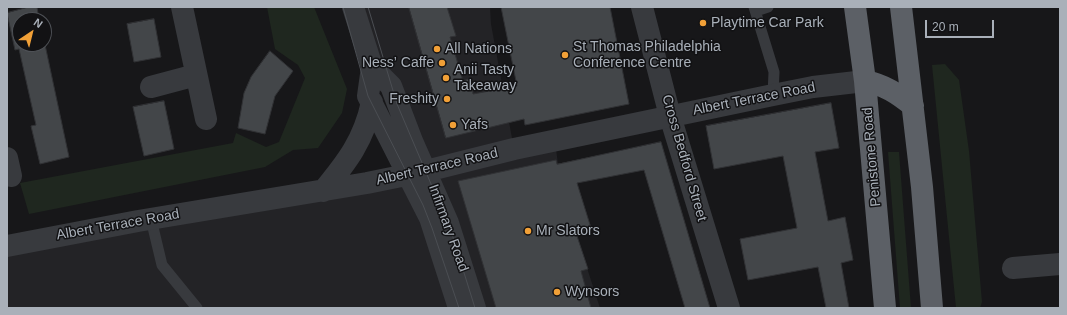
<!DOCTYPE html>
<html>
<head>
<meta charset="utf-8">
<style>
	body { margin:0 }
	#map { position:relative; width:1067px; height:315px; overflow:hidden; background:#171719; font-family:Arial,sans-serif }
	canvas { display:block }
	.frame { position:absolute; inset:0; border:8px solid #a9b0b9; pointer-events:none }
	.north { position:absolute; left:12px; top:12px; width:40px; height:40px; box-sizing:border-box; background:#121214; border:1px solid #4e5156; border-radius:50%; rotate:35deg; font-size:11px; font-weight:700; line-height:16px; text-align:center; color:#a9b0b9 }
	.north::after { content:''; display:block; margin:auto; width:14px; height:18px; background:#f1a037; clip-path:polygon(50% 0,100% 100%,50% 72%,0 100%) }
	.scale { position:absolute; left:925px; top:20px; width:69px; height:18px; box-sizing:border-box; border:2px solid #a9b0b9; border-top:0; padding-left:5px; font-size:12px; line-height:14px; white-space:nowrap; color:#a9b0b9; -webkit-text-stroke:3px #121214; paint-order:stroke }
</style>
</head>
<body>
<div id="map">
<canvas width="1067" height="315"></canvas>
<div class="frame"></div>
<div class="north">N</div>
<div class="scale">20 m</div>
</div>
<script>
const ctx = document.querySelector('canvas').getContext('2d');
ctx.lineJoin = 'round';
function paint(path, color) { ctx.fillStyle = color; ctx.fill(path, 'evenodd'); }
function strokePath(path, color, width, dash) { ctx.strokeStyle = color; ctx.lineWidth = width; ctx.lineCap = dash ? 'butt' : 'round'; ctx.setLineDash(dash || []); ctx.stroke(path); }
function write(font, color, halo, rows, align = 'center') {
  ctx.font = font + ' Arial,sans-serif'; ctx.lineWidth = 3; ctx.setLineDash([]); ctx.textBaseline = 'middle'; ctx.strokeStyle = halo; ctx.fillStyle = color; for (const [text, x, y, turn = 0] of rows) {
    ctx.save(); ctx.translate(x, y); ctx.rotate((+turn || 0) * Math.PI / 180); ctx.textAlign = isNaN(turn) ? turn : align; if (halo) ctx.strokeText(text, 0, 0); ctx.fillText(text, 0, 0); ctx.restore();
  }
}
paint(new Path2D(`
	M353,7H490L491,24L514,149L555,141L562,195L579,190L591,228L576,234L600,308H7V239L417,173Z`), '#232326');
paint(new Path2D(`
	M267,7H314L347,89L342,113L318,148L293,150L265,167L29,214L20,183L233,143L236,133L266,147L279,142L305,78L298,65L275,49Z
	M945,64L959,80L969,151L982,302L980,308H956L932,65Z
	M888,152H899L911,308H900Z`), '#1f271f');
const building = new Path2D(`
	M29,7H37L39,20H20V44H44V40L69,157L40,164L31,126L36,125L19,49L15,50L7,13Z
	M409,7H447L456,36L450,37L463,81L471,78L473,94L517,86L501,7H610L629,104L525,125L524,119L446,138Z
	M154,19L161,57L134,62L127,24Z
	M270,51L293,71L275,96L265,134L238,128L244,93L251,77Z
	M164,101L174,149L144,156L133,107Z
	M831,103L839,148L815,152L828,221L845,217L853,260L841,263L849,308H826L818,267L748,280L740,239L797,228L783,156L714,169L706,126Z
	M661,142L710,308H685L644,170L577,183L591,228L576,233L588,269L581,271L591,308H496L458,181L556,160L557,164Z`);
paint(building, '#434649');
strokePath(building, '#313235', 1);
strokePath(new Path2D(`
	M754,7L774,72L773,95
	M756,11L768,7
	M151,219L162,265L197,308`), '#383a3e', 11);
strokePath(new Path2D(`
	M182,7L206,119
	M642,7L670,116L729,308
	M151,87L196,75
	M7,158L11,176
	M1013,268L1060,264`), '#383a3e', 22);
strokePath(new Path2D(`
	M353,7L372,67L368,96L430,218L459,308
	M372,67L391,86L412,141L448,223L475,308
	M323,191C347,162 364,140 372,102
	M7,246L138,221L367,183L426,171L514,149L773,95L813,87L865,81`), '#383a3e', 22);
strokePath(new Path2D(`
	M855,7L865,81L885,308
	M901,7L922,187L932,308
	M865,81C885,85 898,94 913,106`), '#5c6066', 22);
strokePath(new Path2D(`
	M343,7L368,96L423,205L432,228L459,308
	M368,7L397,104L451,231L475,308`), '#4b4e53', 1);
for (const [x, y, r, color] of [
	[703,23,4,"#f1a037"],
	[437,49,4,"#f1a037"],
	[565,55,4,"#f1a037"],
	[442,63,4,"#f1a037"],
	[446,78,4,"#f1a037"],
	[447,99,4,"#f1a037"],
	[453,125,4,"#f1a037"],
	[528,231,4,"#f1a037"],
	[557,292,4,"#f1a037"]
]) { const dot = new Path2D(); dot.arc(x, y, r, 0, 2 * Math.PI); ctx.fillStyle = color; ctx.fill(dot); strokePath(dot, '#121214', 1.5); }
write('14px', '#a9b0b9', '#121214', [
	["Playtime Car Park",711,23],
	["St Thomas Philadelphia",573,47],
	["Conference Centre",573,63],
	["All Nations",445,49],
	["Ness’ Caffe",434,63,"right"],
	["Anii Tasty",454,70],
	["Takeaway",454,86],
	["Freshity",439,99,"right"],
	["Yafs",461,125],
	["Mr Slators",536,231],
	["Wynsors",565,292]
], 'left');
write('14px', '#a9b0b9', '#121214', [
	["Albert Terrace Road",754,99,-11],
	["Penistone Road",872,157,-95],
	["Cross Bedford Street",684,158,74],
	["Albert Terrace Road",437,167,-13],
	["Albert Terrace Road",118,225,-10],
	["Infirmary Road",448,228,70]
]);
</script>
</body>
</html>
